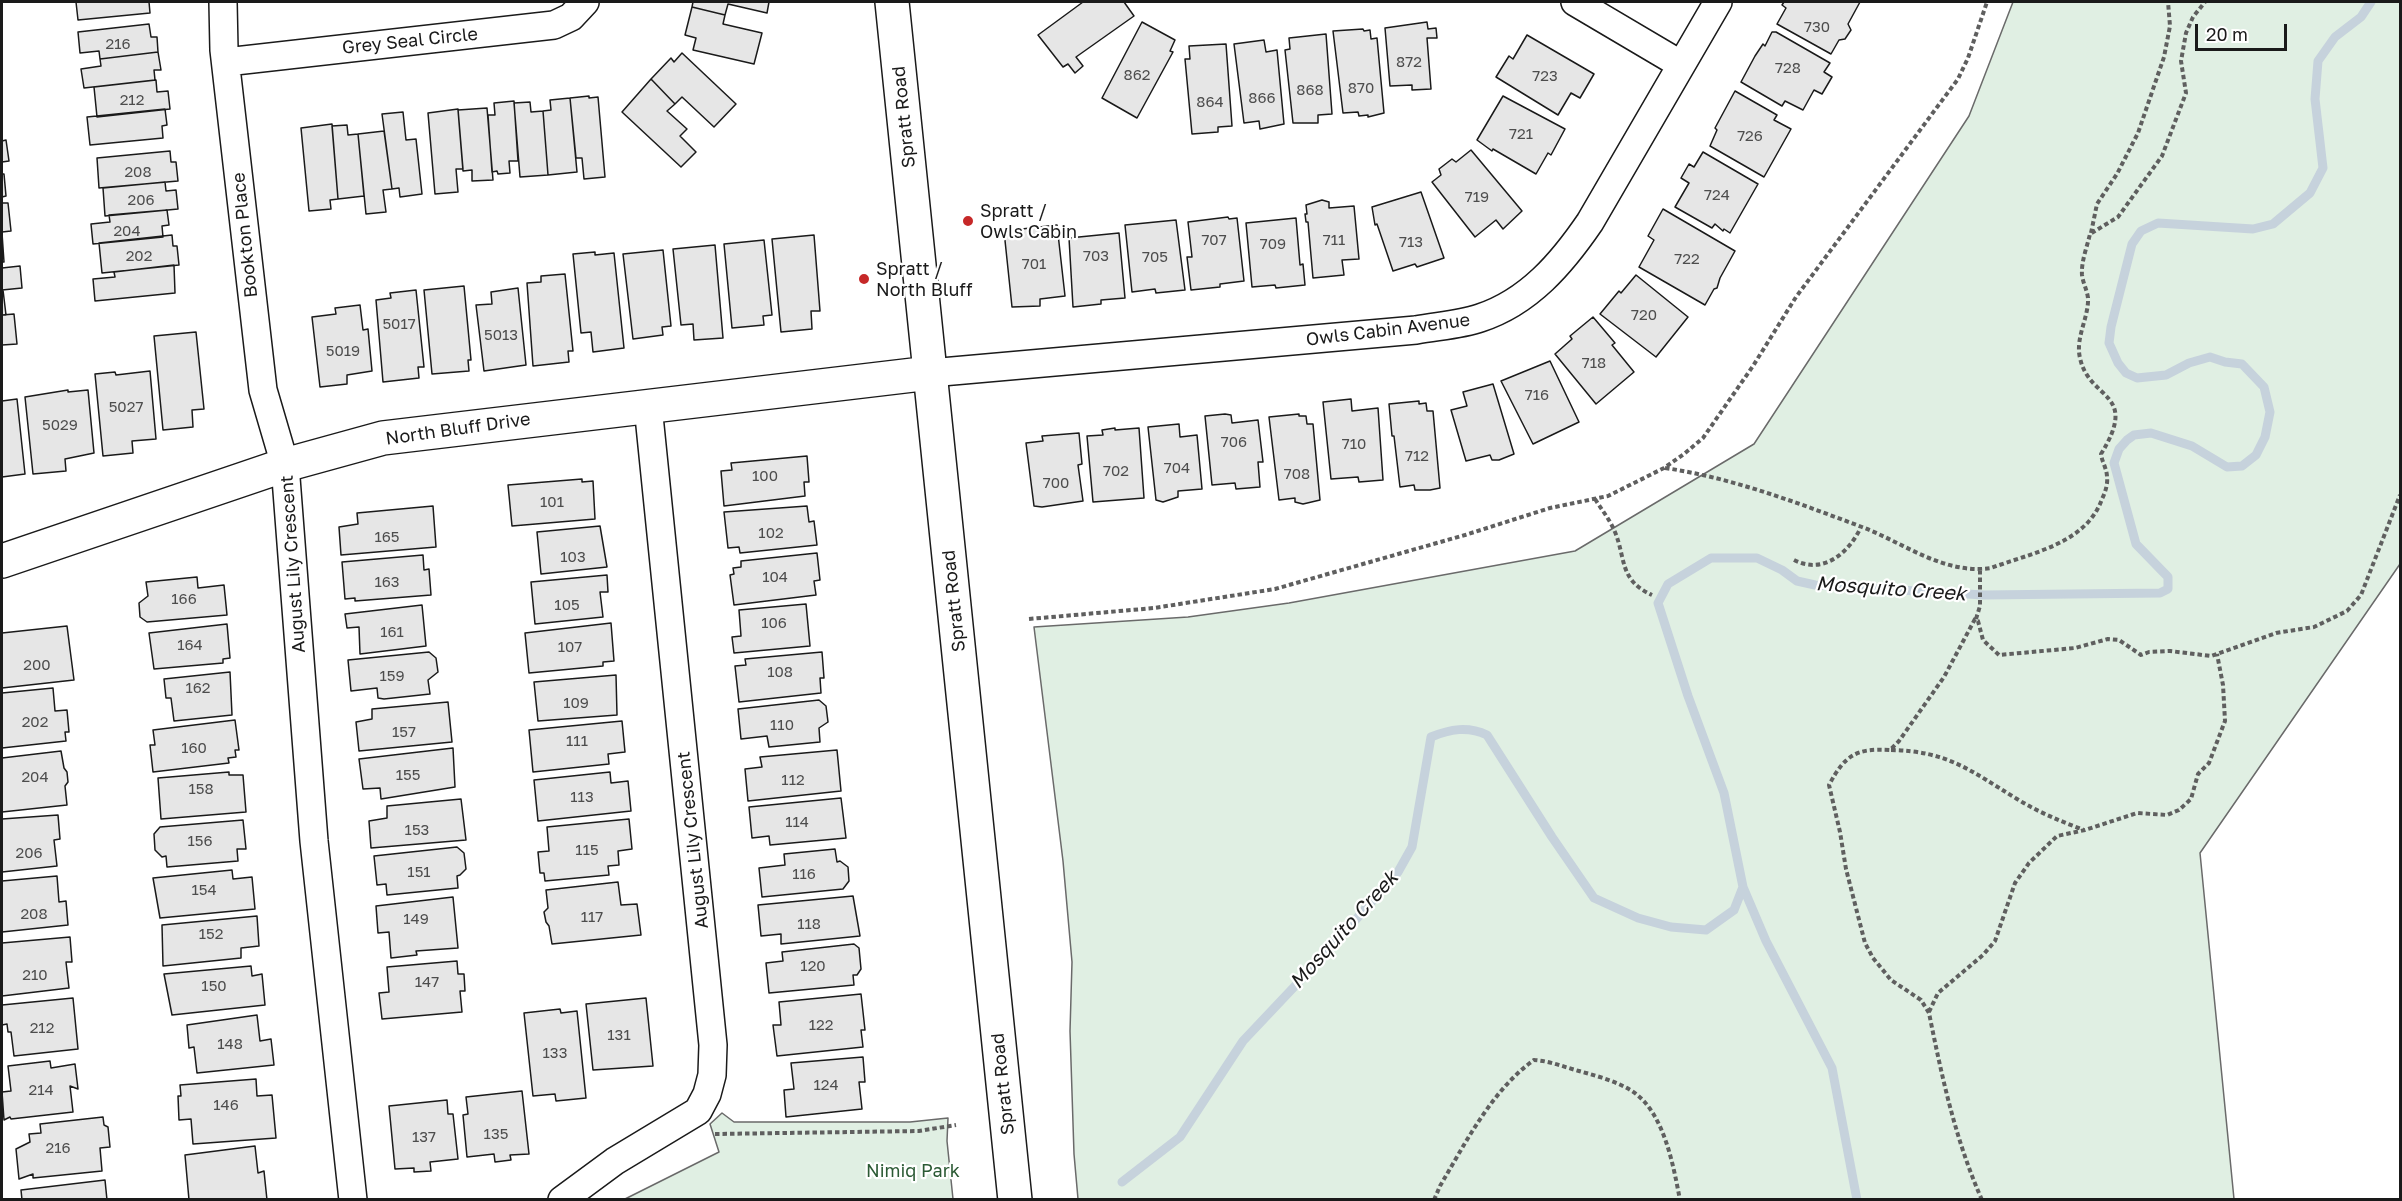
<!DOCTYPE html>
<html>
<head>
<meta charset="utf-8">
<style>
	body { margin:0 }
	#map { position:relative; width:2402px; height:1201px; overflow:hidden; background:#fff; font-family:"Golos Text",sans-serif }
	canvas { display:block }
	.frame { position:absolute; inset:0; border:3px solid #1a1a1a; pointer-events:none }
	.scale { position:absolute; left:2195px; top:24px; width:92px; height:27px; box-sizing:border-box; border:3px solid #1a1a1a; border-top:0; padding-left:8px; font-size:18px; line-height:21px; white-space:nowrap; color:#1a1a1a; -webkit-text-stroke:4px #fff; paint-order:stroke }
</style>
</head>
<body>
<div id="map">
<canvas width="2402" height="1201"></canvas>
<div class="frame"></div>
<div class="scale">20 m</div>
</div>
<script>
const ctx = document.querySelector('canvas').getContext('2d');
ctx.lineJoin = 'round';
function paint(path, color) { ctx.fillStyle = color; ctx.fill(path, 'evenodd'); }
function strokePath(path, color, width, dash) { ctx.strokeStyle = color; ctx.lineWidth = width; ctx.lineCap = dash ? 'butt' : 'round'; ctx.setLineDash(dash || []); ctx.stroke(path); }
function write(font, color, halo, rows, align = 'center') {
  ctx.font = font + ' "Golos Text",sans-serif'; ctx.lineWidth = 4.5; ctx.setLineDash([]); ctx.textBaseline = 'middle'; ctx.strokeStyle = halo; ctx.fillStyle = color; for (const [text, x, y, turn = 0] of rows) {
    ctx.save(); ctx.translate(x, y); ctx.rotate((+turn || 0) * Math.PI / 180); ctx.textAlign = isNaN(turn) ? turn : align; if (halo) ctx.strokeText(text, 0, 0); ctx.fillText(text, 0, 0); ctx.restore();
  }
}
const green = new Path2D(`
	M2013,2H2400V564L2200,853L2234,1199H1078L1074,1154L1070,1031L1072,962L1063,861L1034,627L1188,617L1289,603L1575,551L1754,444L1969,116Z
	M722,1113L734,1122H910L948,1118L947,1141L953,1199H625L719,1152L710,1124Z`);
paint(green, '#e0efe3');
strokePath(green, '#6a6a6a', 1.5);
strokePath(new Path2D(`
	M1743,887L1766,941L1832,1068L1857,1200
	M1122,1182L1180,1137L1243,1041L1328,951L1398,872L1412,847L1431,737C1450,729 1468,726 1487,735L1552,837L1594,898L1638,918L1671,927L1706,930L1734,910L1743,887L1724,793L1688,696L1658,603L1668,584L1711,558H1757L1782,570L1797,581L1815,585L1984,595L2160,593L2168,589V577L2136,544L2114,463L2119,449L2127,440L2134,435L2151,433L2192,446L2227,467L2242,466L2256,455L2265,437L2270,412L2264,387L2242,364L2225,362L2210,357L2189,363L2166,375L2137,378L2126,373L2118,363L2109,343L2111,327L2132,244L2141,231L2158,223L2253,229L2273,224L2310,193L2323,168L2315,99L2318,61L2335,37L2361,17L2371,2`), '#c6d2dc', 9);
const building = new Path2D(`
	M76,2H149L150,13L78,20Z
	M693,2H769L767,13L728,4L725,15L692,7Z
	M1083,2H1124L1134,16L1076,57L1083,66L1075,73L1068,64L1063,67L1038,35Z
	M1784,2H1860L1848,24L1851,30L1845,39L1839,40L1831,54L1777,24L1786,8L1782,5Z
	M692,7L725,15L723,24L762,33L754,64L693,50L696,38L685,35Z
	M1142,22L1175,40L1170,51L1173,52L1137,118L1102,98Z
	M1427,22L1428,29L1436,28L1437,38H1427L1431,89L1412,90V85L1390,86L1385,28Z
	M149,24L151,37H157L158,52L100,59L99,51L80,53L78,32Z
	M1363,29L1364,31L1370,30L1371,39L1377,38L1384,113L1368,117V115L1359,116L1358,112L1343,113L1333,31Z
	M1772,32H1776L1830,63L1824,72L1832,77L1822,94L1814,90L1803,110L1785,101L1782,106L1741,82L1755,56L1763,44L1765,46Z
	M1326,34L1332,114L1318,115V123H1293L1285,50L1290,49L1289,38Z
	M1527,35L1594,74L1580,98L1571,93L1558,115L1496,77L1509,56L1513,59Z
	M1264,40L1266,52L1277,50L1284,124L1260,129L1259,121L1244,123L1234,44Z
	M1226,44L1232,126L1218,127V132L1192,134L1185,59H1190L1189,46Z
	M158,52L161,70H154L155,80L84,88L81,69L101,66L100,59Z
	M682,53L736,104L714,127L682,97L675,104L651,79L671,58L674,62Z
	M651,79L675,104L667,111L687,129L680,136L696,152L681,167L622,112Z
	M156,80L157,92L168,91L170,109L97,117L94,87Z
	M1735,91L1777,115L1774,120L1791,129L1764,177L1710,146L1717,130L1715,128Z
	M589,96V98L598,97L605,177L584,179L582,158H576L570,98Z
	M1503,96L1565,129L1551,155L1548,153L1536,174L1493,149L1492,151L1477,140Z
	M570,98L577,172L548,175L543,111L551,110L550,100Z
	M514,101L518,161H509L510,173L498,174L497,171L492,172L488,115H495L494,103Z
	M530,102L531,112L543,111L548,175L520,177L514,103Z
	M487,108L493,180L472,181V170L463,171L458,110Z
	M165,109L167,125L162,126L163,138L90,145L87,117Z
	M458,109L463,169H456L458,192L435,194L428,113Z
	M403,112L406,140L416,139L422,194L400,197L399,188L392,189L382,114Z
	M332,124L338,199L330,200L331,209L309,211L301,128Z
	M347,125L348,135L358,134L364,196L338,199L332,126Z
	M384,131L392,189L383,190L386,212L366,214L358,134Z
	M6,140L9,161L2,162V141Z
	M1471,150L1522,211L1503,229L1496,220L1475,237L1432,182L1441,175L1439,169L1452,159L1456,162Z
	M170,151L171,162H176L178,181L99,188L97,158Z
	M1703,152L1758,184L1730,233L1724,229L1723,231L1715,224L1712,228L1675,207L1689,183L1681,178L1689,164L1694,167Z
	M2,174H4L6,196L2,197Z
	M165,182L166,191L176,190L178,209L105,216L103,188Z
	M1421,192L1444,258L1417,267L1415,264L1393,271L1377,224L1375,225L1372,207Z
	M1322,200L1329,202V208L1354,206L1359,259L1342,260L1344,275L1313,278L1308,222H1306L1305,214H1307L1306,205Z
	M2,203H8L11,231L2,232Z
	M1663,209L1735,251L1720,278L1717,288L1714,289L1705,305L1639,267L1654,240L1648,236Z
	M167,210L169,225L162,226L163,237L93,244L91,224L110,222L109,215Z
	M1228,217L1229,219L1237,218L1244,281L1220,284V287L1191,290L1187,257H1192L1188,222Z
	M1296,218L1300,265L1303,264L1305,285L1276,288L1275,285L1252,287L1246,223Z
	M1176,220L1185,290L1156,293L1155,289L1132,292L1125,225Z
	M1057,225L1065,296L1040,299V306L1012,307L1004,231Z
	M2,233L4,262H2Z
	M1119,233L1125,298L1101,300V304L1073,307L1069,238Z
	M172,235L173,246H177L179,265L102,273L99,243Z
	M814,235L820,311H811L812,329L781,332L772,239Z
	M764,240L772,315L763,316L764,325L732,328L724,244Z
	M715,245L723,338L694,340L693,324L681,325L673,249Z
	M663,250L671,326L662,327L663,335L633,339L623,254Z
	M595,252V255L614,253L624,348L593,352L591,332L581,333L573,254Z
	M174,265L175,293L95,301L93,279L115,277L114,272Z
	M20,266L22,288L2,290V268Z
	M565,274L573,351H568L569,362L533,366L527,283L541,282V276Z
	M1636,275L1688,317L1656,357L1600,314L1619,291L1621,293Z
	M464,286L471,360H468L469,371L432,374L424,290Z
	M518,288L526,365L484,371L476,305L492,304L491,292Z
	M2,290H3L6,315H2Z
	M416,290L424,367H418L419,378L383,382L376,300L391,298L390,293Z
	M360,305L363,330L368,329L372,371L347,375V384L320,387L312,317L336,314L335,308Z
	M14,314L17,344L2,345V315Z
	M1593,317L1615,343L1612,345L1634,372L1596,404L1555,354L1572,339L1570,336Z
	M196,332L204,409L192,410L193,427L163,430L154,336Z
	M1550,361L1579,422L1533,444L1501,381Z
	M150,371L156,439L132,441L133,453L103,456L95,374L115,372L116,375Z
	M1493,384L1514,454L1499,460H1492L1490,455L1466,461L1451,410L1467,406L1463,392Z
	M68,390V392L88,390L94,453L65,459L66,471L33,474L25,397Z
	M17,399L25,474L2,477V401Z
	M1351,399L1352,411L1378,408L1383,480L1359,482L1358,477L1331,479L1323,402Z
	M1419,401V404L1426,403L1427,411H1433L1440,488L1430,490H1415L1414,485L1400,487L1394,436H1392L1389,404Z
	M1225,414L1231,415L1232,423L1258,420L1263,462H1258L1260,487L1236,489L1235,483L1212,485L1205,416Z
	M1299,414V416H1306L1307,424H1313L1320,500L1303,504L1295,502V498L1279,500L1269,417Z
	M1179,424L1180,437L1197,435L1202,489L1178,491V497L1163,502L1156,500L1148,427Z
	M1115,428V430L1139,428L1144,498L1093,502L1087,436L1103,435L1102,430Z
	M1079,433L1082,464L1078,465L1083,501L1042,507L1034,506L1026,443L1043,441L1042,436Z
	M807,456L809,482H804L805,496L724,506L721,471L732,470L731,463Z
	M582,479V482L593,481L595,519L512,526L508,485Z
	M433,506L436,547L341,555L339,527L358,524L357,513Z
	M807,506L809,522L814,521L817,545L740,553L739,547L728,548L724,512Z
	M600,526L607,567L541,574L537,532Z
	M817,553L820,580L814,581L816,595L734,605L730,575L734,574L733,568L741,567V561Z
	M423,555L424,570L429,569L431,595L355,601V598L345,599L342,562Z
	M607,575L608,592H600L603,617L535,624L531,582Z
	M197,577L198,588L224,585L227,615L147,622L140,617L139,603L148,596L146,582Z
	M806,604L810,646L734,653L732,637L741,636L739,610Z
	M422,605L426,646L360,654L359,627L347,628L345,614Z
	M611,623L614,661L603,662V666L529,673L525,633Z
	M227,624L230,658L223,659V663L154,669L149,633Z
	M67,626L74,680L2,688V633Z
	M429,652L436,658L438,672L428,680L430,694L384,699L378,698L377,688L351,691L348,660Z
	M822,652L824,678H820L821,693L739,702L735,666L746,665L745,659Z
	M230,672L232,715L174,721L171,698H166L164,679Z
	M616,675L617,715L538,721L534,682Z
	M53,688L55,711L67,710L69,732H65L66,741L2,748V693Z
	M819,700L826,706L828,722L819,728L820,742L769,747L767,736L741,739L738,709Z
	M448,702L452,742L359,751L356,722L372,719V709Z
	M235,720L239,750H235L236,757L228,758L229,763L153,772L150,745H155L153,730Z
	M622,721L625,752L608,754L609,764L533,772L529,730Z
	M453,748L455,787L381,799L380,788L363,789L359,759Z
	M837,750L841,791L748,801L745,769L762,767L760,757Z
	M61,751L64,768L67,772L68,782L65,786L67,805L2,812V758Z
	M229,772V775H243L246,812L161,819L158,778Z
	M610,772L611,783L628,781L631,811L538,821L534,780Z
	M841,798L846,838L770,845L769,836L752,838L749,807Z
	M461,799L466,840L371,848L369,821L387,818V806Z
	M58,815L60,839L54,840L57,866L2,872V819Z
	M629,819L632,849L618,851L619,865L608,866L609,875L545,881L544,873H540L538,852L549,851L547,827Z
	M243,820L246,849H237L238,861L167,867L166,856L162,857L155,850L154,834L160,827Z
	M457,847L464,853L466,869L460,875L457,876L458,888L387,895L386,884L377,885L374,856Z
	M835,849L837,862L840,861L848,867L849,881L843,889L762,897L759,868L785,865L784,854Z
	M232,870L233,879L252,877L255,909L160,918L153,878Z
	M57,876L59,902L66,901L68,925L2,932V881Z
	M618,882L621,905L637,904L641,935L552,944L549,926L546,922L544,912L548,908L546,890Z
	M853,896L860,936L781,944V934L761,936L758,905Z
	M453,897L458,948L416,951L417,955L391,958L389,932L378,933L376,906Z
	M257,916L259,946L241,948V958L163,966L162,925Z
	M70,937L72,962H66L69,988L2,996V943Z
	M854,944L859,948L861,969L857,975H853L854,985L769,993L766,963L783,961L782,952Z
	M457,961L458,974H464L465,991H460L462,1012L382,1019L379,993L389,992L387,967Z
	M251,966L252,976L262,974L265,1005L172,1015L164,974Z
	M861,994L865,1030H861L863,1047L777,1056L773,1025H781L779,1002Z
	M73,998L78,1049L14,1056L11,1032H8L7,1024L2,1025V1005Z
	M646,998L653,1066L593,1070L586,1004Z
	M560,1009L561,1013L577,1011L586,1098L556,1101L555,1094L533,1096L524,1013Z
	M257,1015L260,1041L271,1039L274,1065L197,1073L194,1047L189,1048L187,1025Z
	M863,1057L865,1082H859L862,1109L786,1117L784,1090L794,1089L791,1063Z
	M50,1061L51,1068L75,1064L78,1089L70,1086L73,1112L11,1119L10,1117L4,1120L2,1092L11,1091L8,1066Z
	M256,1079L257,1096L272,1095L276,1138L193,1144L191,1119L179,1120L178,1096H181L180,1085Z
	M522,1091L529,1154L510,1155L511,1160L495,1162L494,1154L467,1157L463,1115L468,1114L466,1097Z
	M447,1100L448,1114H453L458,1159L430,1162L431,1171L414,1172V1168L395,1169L389,1106Z
	M103,1117L104,1125L108,1127L110,1147L100,1148L102,1171L33,1178V1174L19,1179L16,1149L30,1142L29,1134L41,1133L40,1124Z
	M255,1146L258,1173L264,1171L267,1200H189L185,1155Z
	M105,1180L107,1200H22L21,1190Z`);
paint(building, '#e6e6e6');
strokePath(building, '#1a1a1a', 1.5);
const street = new Path2D(`
	M223,2L224,50L263,390L285,465L314,841L353,1200
	M1575,2L1680,64
	M226,62L554,25L571,17L585,2
	M930,373L1416,330C1437,326 1460,325 1480,318C1529,302 1562,263 1590,222L1718,2
	M562,1200L615,1161L698,1111L707,1094L712,1075L713,1045L648,406`);
const secondary = new Path2D(`
	M892,2L1015,1200
	M2,561L285,465L383,438L930,373`);
strokePath(street, '#1a1a1a', 30);
strokePath(secondary, '#1a1a1a', 36);
strokePath(new Path2D(`
	M2091,233L2097,204L2117,174L2138,133L2164,57L2170,26L2168,2
	M1665,468C1733,478 1798,503 1862,527C1904,543 1944,575 1991,568C2031,553 2086,544 2102,499C2105,493 2108,484 2107,477C2107,469 2102,462 2101,454C2140,391 2089,401 2080,358C2075,338 2089,317 2088,298C2087,290 2083,283 2082,275C2081,262 2087,247 2090,234L2118,217L2162,156L2186,93L2181,61L2186,33L2193,17L2205,2
	M1595,499C1602,510 1610,520 1615,532C1626,559 1619,580 1652,595
	M1794,560C1823,575 1849,553 1861,527
	M1029,619L1154,608L1275,589L1465,535L1550,508L1608,496L1664,468L1684,454L1703,438L1753,366L1796,297L1958,79L1968,58L1987,2
	M1976,619L1980,606V569
	M1891,750C1948,751 1971,771 2017,799C2038,812 2060,821 2084,830
	M1929,1012L1938,993L1983,955L1995,941L2015,883L2029,863L2057,836L2085,830L2137,813L2167,815L2179,810L2191,799L2198,774L2209,763L2225,721L2223,685L2217,654
	M715,1134L919,1131L956,1125
	M1434,1200L1440,1186C1466,1142 1492,1090 1534,1060C1550,1061 1564,1067 1579,1071C1597,1076 1616,1081 1632,1091C1664,1112 1673,1164 1680,1200
	M1982,1200C1955,1139 1942,1077 1929,1013L1921,1000L1891,980L1873,958L1865,943L1846,869L1840,832L1829,785C1845,755 1856,748 1890,750L1899,741L1944,677L1975,619L1978,621L1983,640L1999,655L2075,648L2108,639L2119,640L2141,655L2149,652L2170,651L2211,656L2276,633L2314,627L2347,611L2361,595L2400,495`), '#5f5f5f', 4, [4.5, 3]);
strokePath(street, '#fff', 27);
strokePath(secondary, '#fff', 33);
for (const [x, y, r, color] of [
	[968,221,6,"#c62828"],
	[864,279,6,"#c62828"]
]) { const dot = new Path2D(); dot.arc(x, y, r, 0, 2 * Math.PI); ctx.fillStyle = color; ctx.fill(dot); strokePath(dot, '#fff', 2); }
write('15px', '#4d4d4d', null, [
	["730",1817,27],
	["216",118,44],
	["872",1409,62],
	["728",1788,68],
	["862",1137,75],
	["723",1545,76],
	["870",1361,88],
	["868",1310,90],
	["866",1262,98],
	["212",132,100],
	["864",1210,102],
	["721",1521,134],
	["726",1750,136],
	["208",138,172],
	["724",1717,195],
	["719",1477,197],
	["206",141,200],
	["204",127,231],
	["707",1214,240],
	["711",1334,240],
	["713",1411,242],
	["709",1273,244],
	["202",139,256],
	["703",1096,256],
	["705",1155,257],
	["722",1687,259],
	["701",1034,264],
	["720",1644,315],
	["5017",399,324],
	["5013",501,335],
	["5019",343,351],
	["718",1594,363],
	["716",1537,395],
	["5027",126,407],
	["5029",60,425],
	["706",1234,442],
	["710",1354,444],
	["712",1417,456],
	["704",1177,468],
	["702",1116,471],
	["708",1297,474],
	["100",765,476],
	["700",1056,483],
	["101",552,502],
	["102",771,533],
	["165",387,537],
	["103",573,557],
	["104",775,577],
	["163",387,582],
	["166",184,599],
	["105",567,605],
	["106",774,623],
	["161",392,632],
	["164",190,645],
	["107",570,647],
	["200",37,665],
	["108",780,672],
	["159",392,676],
	["162",198,688],
	["109",576,703],
	["202",35,722],
	["110",782,725],
	["157",404,732],
	["111",577,741],
	["160",194,748],
	["155",408,775],
	["204",35,777],
	["112",793,780],
	["158",201,789],
	["113",582,797],
	["114",797,822],
	["153",417,830],
	["156",200,841],
	["115",587,850],
	["206",29,853],
	["151",419,872],
	["116",804,874],
	["154",204,890],
	["208",34,914],
	["117",592,917],
	["149",416,919],
	["118",809,924],
	["152",211,934],
	["120",813,966],
	["210",35,975],
	["147",427,982],
	["150",214,986],
	["122",821,1025],
	["212",42,1028],
	["131",619,1035],
	["148",230,1044],
	["133",555,1053],
	["124",826,1085],
	["214",41,1090],
	["146",226,1105],
	["135",496,1134],
	["137",424,1137],
	["216",58,1148]
]);
write('18px', '#1a1a1a', '#fff', [
	["Grey Seal Circle",410,41,-6],
	["Spratt Road",904,117,-96],
	["Bookton Place",245,235,-96],
	["Owls Cabin Avenue",1388,330,-7],
	["North Bluff Drive",458,429,-8],
	["August Lily Crescent",293,564,-94],
	["Spratt Road",954,601,-96],
	["August Lily Crescent",693,840,-96],
	["Spratt Road",1003,1084,-96]
]);
write('18px', '#1a1a1a', '#fff', [
	["Spratt /",980,211],
	["Owls Cabin",980,232],
	["Spratt /",876,269],
	["North Bluff",876,290]
], 'left');
write('18px', '#2b5a34', '#fff', [
	["Nimiq Park",913,1171]
]);
write('italic 20px', '#1a1a1a', '#fff', [
	["Mosquito Creek",1891,589,4],
	["Mosquito Creek",1344,930,-48]
]);
</script>
</body>
</html>
